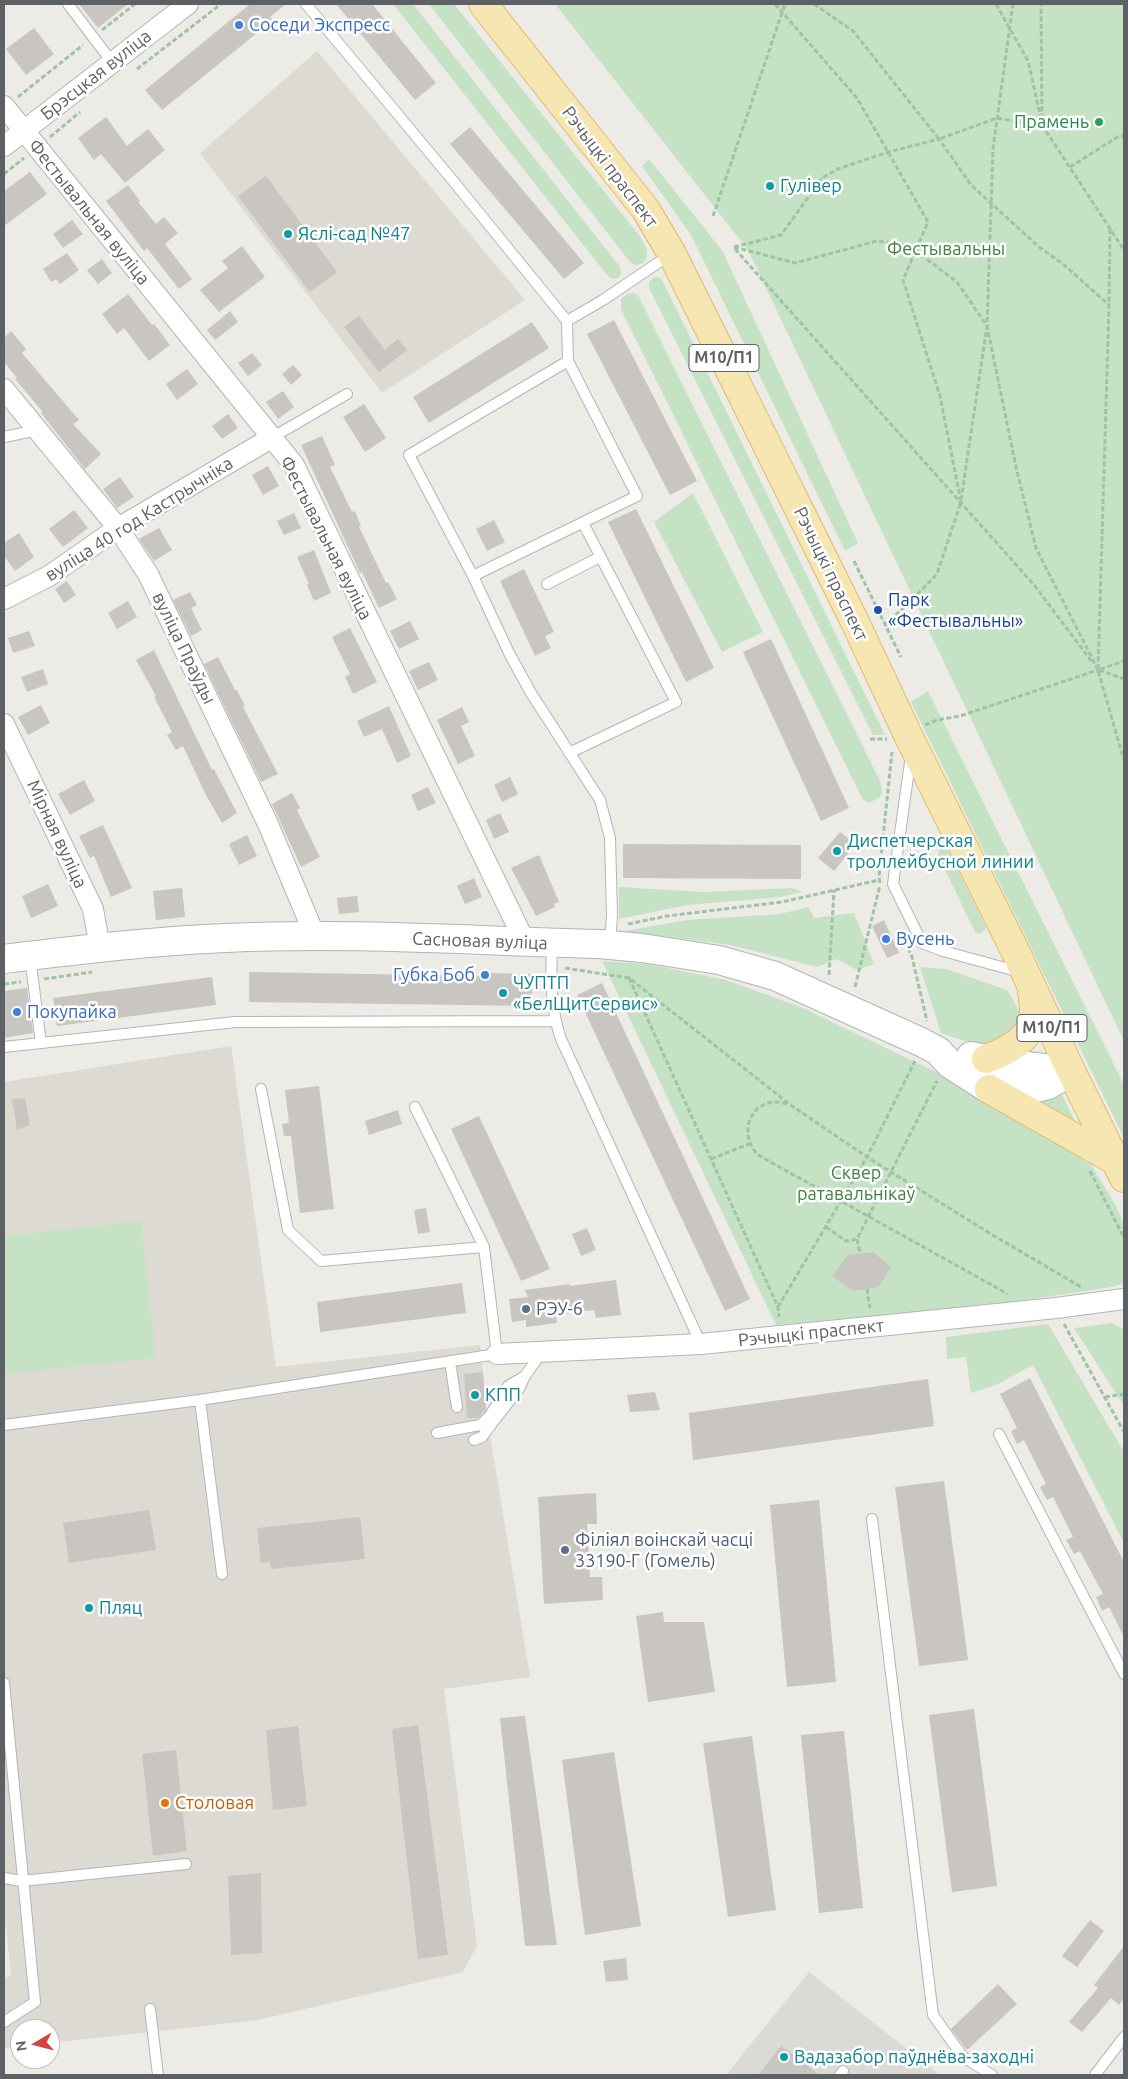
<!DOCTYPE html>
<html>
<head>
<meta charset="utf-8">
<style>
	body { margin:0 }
	#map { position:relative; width:1128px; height:2079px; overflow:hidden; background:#edebe5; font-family:Ubuntu,sans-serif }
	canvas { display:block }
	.frame { position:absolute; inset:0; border:5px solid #5d6064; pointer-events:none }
	.north { position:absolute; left:10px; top:2019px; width:50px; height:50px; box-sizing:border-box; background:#fff; border:1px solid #bebfc1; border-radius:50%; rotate:262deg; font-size:14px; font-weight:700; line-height:20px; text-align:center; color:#5d6064 }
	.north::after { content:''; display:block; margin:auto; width:18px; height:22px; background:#d74241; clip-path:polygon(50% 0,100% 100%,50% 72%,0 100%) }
</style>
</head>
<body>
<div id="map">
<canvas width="1128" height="2079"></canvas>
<div class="frame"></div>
<div class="north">N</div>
</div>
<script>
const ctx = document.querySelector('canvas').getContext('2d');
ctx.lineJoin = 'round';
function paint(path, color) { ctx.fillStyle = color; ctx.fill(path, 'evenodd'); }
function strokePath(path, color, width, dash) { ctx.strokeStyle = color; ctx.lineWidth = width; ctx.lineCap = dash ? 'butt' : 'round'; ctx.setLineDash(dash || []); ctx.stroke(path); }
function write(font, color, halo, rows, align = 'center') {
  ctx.font = font + ' Ubuntu,sans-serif'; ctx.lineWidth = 5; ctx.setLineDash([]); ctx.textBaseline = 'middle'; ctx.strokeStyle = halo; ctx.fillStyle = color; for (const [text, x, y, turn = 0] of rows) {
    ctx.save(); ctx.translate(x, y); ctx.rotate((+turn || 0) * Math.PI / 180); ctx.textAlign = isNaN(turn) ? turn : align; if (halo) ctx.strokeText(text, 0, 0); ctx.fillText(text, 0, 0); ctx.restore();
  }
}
paint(new Path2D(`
	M809,1972L940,2075H726Z`), '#dcdad7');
paint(new Path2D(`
	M317,51L525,300L382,393L200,153Z
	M231,1046L276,1367L480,1345L487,1417L530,1677L444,1689L477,1946L463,1972L258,2020L50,2043V2029H20V2046L4,2048V1978L11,1975L4,1910V1082Z`), '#dddad3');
paint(new Path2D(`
	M393,4H413L620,267L621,274L618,278L612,279L607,275Z
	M429,4H454L639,235C645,245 652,253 642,264L634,265L630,262Z
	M555,4H1124V1041L748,250Z
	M649,159L722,250L858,543L845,551L691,235L642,166Z
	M655,277L661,278L885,735H873L649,288V282Z
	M634,293L638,295L881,783L882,793L879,798L869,803L863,800L621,309V299L627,294Z
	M693,493L763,632L722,652L654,522Z
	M928,691L1124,1085V1138L911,702Z
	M943,847L948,850L986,928L981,934L975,932L938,855L939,849Z
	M619,887L704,892L792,888L802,892L780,897L687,905L619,919Z
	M808,907L814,918L854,913L874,964L857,970L836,959L817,967L730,945L625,931L687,920L780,914Z
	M602,961L648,964L726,980L803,1008L965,1086L1091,1165L1114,1202L1124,1224V1283L1112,1287L999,1304L776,1325Z
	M920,967L946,969L1007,990L1021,1014L1011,1037L985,1048L941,1033Z
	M1058,1086L1079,1130L1038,1103L1050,1098Z
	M141,1221L156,1358L4,1374V1236Z
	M1113,1323L1124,1330V1406L1074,1328Z
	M1048,1324L1124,1452V1543L1033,1365L998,1384L971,1393L966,1357L947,1359L946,1337Z`), '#c6e2c4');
paint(new Path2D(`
	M79,4H128L98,28Z
	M250,4H286L270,17L273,20L162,110L145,90Z
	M336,4H372L436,83L415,100Z
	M34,28L54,54L26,75L6,49Z
	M106,117L127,146L148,129L165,150L125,183L101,154L94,160L78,138Z
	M470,127L584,263L564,279L450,144Z
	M30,172L47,194L4,226V191Z
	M266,176L337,272L310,292L238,196Z
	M128,185L140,201L138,202L156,224L164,217L178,233L165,244L192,279L179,289L147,248L144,251L106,201Z
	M72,220L83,234L63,248L53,234Z
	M242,246L265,277L219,312L200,290L228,268L222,261Z
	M67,253L79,270L60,284L56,279L51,282L43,269Z
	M102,259L112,273L98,284L87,270Z
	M128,294L152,325L154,324L170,345L149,361L124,328L117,334L102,314Z
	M230,311L238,322L215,340L207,330Z
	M359,316L385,350L398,339L407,350L379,372L344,327Z
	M614,320L697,481L670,495L587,334Z
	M532,322L549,348L429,423L413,397Z
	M11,331L26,349L22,353L79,420L73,424L101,454L85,469L41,413L43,412L15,379L17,378L4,362V338Z
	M252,353L262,365L248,376L238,363Z
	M293,365L302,375L291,385L282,374Z
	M187,369L198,384L177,400L166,384Z
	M283,391L294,407L278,419L266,402Z
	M364,404L386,438L365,452L343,417Z
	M228,414L238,428L222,439L212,426Z
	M322,436L335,465L330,467L352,512L355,511L361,526L359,527L386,583L388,582L397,599L379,608L362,572L360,573L301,445Z
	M268,466L279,486L263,495L252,475Z
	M120,477L134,497L117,508L103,489Z
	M636,509L714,668L686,682L608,522Z
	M74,510L88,528L63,547L49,529Z
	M294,513L301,528L284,535L277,521Z
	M494,520L505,542L487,551L476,529Z
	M159,528L172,550L154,561L139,539Z
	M19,533L34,557L15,571L4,556V543Z
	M314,550L331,593L314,601L307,585L309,584L297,557Z
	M524,569L554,632L545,636L551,648L535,656L500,581Z
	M67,581L76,595L64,603L55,589Z
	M190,592L197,605L191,608L202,630L191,636L173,600Z
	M128,601L137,617L117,629L108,613Z
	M410,621L419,639L399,649L390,631Z
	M350,628L377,682L353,694L345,677L350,674L332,637Z
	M29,631L35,646L13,653L8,638Z
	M771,639L849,808L821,821L743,652Z
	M154,650L212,770L214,769L237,813L222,823L206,795L183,746L176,750L167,735L172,732L154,697L156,696L136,660Z
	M218,657L235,690H237L245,706L243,707L278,774L261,782L204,664Z
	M429,662L438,680L418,690L409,671Z
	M43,669L48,684L27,692L21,677Z
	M41,705L50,723L28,735L18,717Z
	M389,706L411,756L397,763L382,729L364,737L357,721Z
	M462,707L469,722L461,726L475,756L458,764L437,720Z
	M510,777L518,794L502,802L494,785Z
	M84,780L95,801L70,815L58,794Z
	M428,787L436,803L418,811L411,795Z
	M292,793L300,808L297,810L320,857L301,867L272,804Z
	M500,813L509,832L494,839L486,820Z
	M103,825L132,888L111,897L94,856L90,858L79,836Z
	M840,832L856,844L834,871L818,858Z
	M247,835L257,856L239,865L229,844Z
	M623,844L801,845V879L623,878Z
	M539,855L559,902L554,904L555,907L536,916L511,868Z
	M474,878L482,897L465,904L457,886Z
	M48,884L58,906L31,918L22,896Z
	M182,888L185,917L156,920L153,891Z
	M357,896L359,912L339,914L337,898Z
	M884,920L899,953L887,958L872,926Z
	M249,972L486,976V973L532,974V1006L249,1002Z
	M212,977L216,1005L57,1026L53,998Z
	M602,983L750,1299L725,1311L577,995Z
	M27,988L33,1033L4,1038V991Z
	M319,1086L334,1209L300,1213L291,1136H284L282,1124L289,1123L285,1090Z
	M25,1098L30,1125L17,1130L12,1099Z
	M398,1110L402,1124L369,1135L365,1121Z
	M479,1116L550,1269L521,1281L451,1129Z
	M426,1208L430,1232L418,1234L414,1210Z
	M587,1228L596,1250L581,1256L572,1234Z
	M873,1252L891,1267L879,1287L853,1291L832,1276L848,1255Z
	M616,1280L621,1315L596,1318L594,1310L556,1315L557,1323L526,1327V1320L512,1322L509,1299L528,1297L525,1290L570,1284V1286Z
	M462,1283L466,1313L320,1332L317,1302Z
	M483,1372L486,1409L478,1418H467L464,1374Z
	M1030,1378L1124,1562V1637L1109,1607L1102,1611L1096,1597L1103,1594L1080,1551L1074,1554L1066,1540L1073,1537L1053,1497L1047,1500L1040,1487L1046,1484L1024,1440L1017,1444L1011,1431L1017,1428L1000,1394Z
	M928,1379L934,1426L693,1460L689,1413Z
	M655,1392L660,1410L630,1412L627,1395Z
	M944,1481L968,1660L919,1666L895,1487Z
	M596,1493L597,1524H587L590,1577H602L603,1600L544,1604L538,1497Z
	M819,1500L836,1682L787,1687L770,1505Z
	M149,1510L156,1550L69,1563L63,1523Z
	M360,1517L365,1559L271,1569L270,1562L261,1563L257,1528Z
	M663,1612L664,1622H704L715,1692L648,1702L636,1616Z
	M974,1709L997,1886L952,1892L929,1715Z
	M525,1716L557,1945L525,1946L500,1718Z
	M418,1725L448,1955L418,1959L392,1729Z
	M298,1726L307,1806L273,1810L266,1730Z
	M844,1731L863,1908L819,1913L801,1735Z
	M752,1736L776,1910L728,1917L703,1743Z
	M176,1750L187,1851L153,1856L142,1754Z
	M614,1752L641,1926L585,1935L562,1760Z
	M261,1873L262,1953L231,1955L228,1876Z
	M1090,1920L1104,1931L1077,1967L1062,1956Z
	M1124,1946V1998L1119,2005L1111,1998L1082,2032L1069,2022L1098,1988L1094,1985Z
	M626,1958L628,1980L606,1982L603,1961Z
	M998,1984L1017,2004L967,2050L951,2029Z
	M781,2046L820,2075H758Z`), '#c9c6c2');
const service = new Path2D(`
	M68,4L112,62
	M306,4L454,182L567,321L568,361L409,455L473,576L637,496L568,361
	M567,321L603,300L671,254
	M4,437L38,430
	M273,437L347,394
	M473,576L510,655L531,693L600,800L610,838L612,915L610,945
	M547,584L600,557
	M569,753L676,702L583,523
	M911,755L893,884L922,943L943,951L1020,972
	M552,944C551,977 550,1008 561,1039L701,1344
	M41,1043L235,1022L555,1021
	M4,1047L41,1043L30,957
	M415,1107L484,1247
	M450,1362L457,1407
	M200,1400L222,1574
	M4,1425L200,1400L497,1354L484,1247L321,1261L288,1230L261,1089
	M437,1433L480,1425L489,1417L508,1386L525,1376
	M999,1434L1124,1674
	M474,1440L482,1437L493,1422L519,1389L525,1376L542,1352
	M872,1519L933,2015L963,2057L992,2075
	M4,1683L35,2002L4,2022
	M4,1878L22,1881L186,1864
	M150,2009L158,2075
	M840,2075L843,2071
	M1095,2075L1124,2037`);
const minor = new Path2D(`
	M4,106L294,465L525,942
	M4,146L188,4
	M4,389L118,528L148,574L268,824L315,936
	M4,599L49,576L118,528L273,437
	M4,724L93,909L100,948
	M497,1354L701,1344L1056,1308L1124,1299`);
const secondary = new Path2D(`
	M4,959C78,950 151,941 226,938C349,932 476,941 599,944L642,948L719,960L775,976L921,1042L938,1051L950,1064L989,1089L1026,1090L1048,1085L1071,1071
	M971,1056L1017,1065L1071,1071`);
const primary = new Path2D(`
	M483,4L646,210L672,254L855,622L907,733L1018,957L1071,1071L1124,1178
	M986,1059C1005,1052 1034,1038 1034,1013C1034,1005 1033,997 1032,990
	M989,1089L1116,1161`);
strokePath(service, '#b2b5b8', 12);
strokePath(minor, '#b2b5b8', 22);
strokePath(secondary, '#b1b4b8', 30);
strokePath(primary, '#e3b869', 30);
strokePath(new Path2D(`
	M775,4L857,98L928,222L903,280L940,396L961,502L937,574L907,605L885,624
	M814,4L853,31L939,139L997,118L1042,126L1041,4
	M996,4L1028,61L1041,119
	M102,30L135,4
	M137,69L221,4
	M18,97L83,45
	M1042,125L1124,250
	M50,137L80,112
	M1070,167L1119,136H1124
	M4,174L24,158
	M713,216L785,4
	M1110,229L1109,306L1098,670L1124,761
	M734,247L795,263L877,241L905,245L916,251L957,282L987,326L1016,467L1036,548L1098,670L1124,661
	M734,247L781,235L822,178L838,169L888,152L939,139L971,185L1039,247L1063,264L1109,305
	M735,249L1035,586L1092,662
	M961,500L987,326L993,149L1013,4
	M854,561L901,657
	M1099,670L1124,679
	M925,725L937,720L960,716L1098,670
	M870,739H887
	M880,883L879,876L892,752
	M628,924L667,916L782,902L879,880
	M908,948L912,957L927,1021
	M565,968L629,978L792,1106L867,1157L986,1231L1081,1287
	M829,975L834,890
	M629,978L778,1307L779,1317
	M44,979L92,972
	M4,984L21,982
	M855,987L880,885
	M787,1104C754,1093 735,1131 758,1155L1008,1294
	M711,1159L749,1144
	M1090,1171L1124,1238
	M826,1227L846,1241L857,1239L937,1081
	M857,1239L860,1253
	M867,1289L870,1308
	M778,1307L867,1157L915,1061
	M1064,1324L1124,1432
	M1105,1397L1124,1394`), '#9ec3a5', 3, [5, 2.5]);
strokePath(service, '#fff', 10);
strokePath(minor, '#fff', 20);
strokePath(secondary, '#fff', 28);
strokePath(primary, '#f6e6b1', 28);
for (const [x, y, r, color] of [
	[239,25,5,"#3f7fe0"],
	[1099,122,5,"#2e9e5b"],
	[770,186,5,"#0f9aa8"],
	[288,234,5,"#0f9aa8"],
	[878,610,5,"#1a4fb4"],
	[837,851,5,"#0f9aa8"],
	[886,939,5,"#3f7fe0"],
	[485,975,5,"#3f7fe0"],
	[503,993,5,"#0f9aa8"],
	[17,1012,5,"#3f7fe0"],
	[526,1309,5,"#5c6f8a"],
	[475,1395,5,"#0f9aa8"],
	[565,1550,5,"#5c6f8a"],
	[89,1608,5,"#0f9aa8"],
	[165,1803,5,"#e8710a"],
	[784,2057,5,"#0f9aa8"]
]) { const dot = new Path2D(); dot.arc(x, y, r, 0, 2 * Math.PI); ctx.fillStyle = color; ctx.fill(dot); strokePath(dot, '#fff', 2); }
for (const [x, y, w] of [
	[724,358,70],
	[1052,1028,70]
]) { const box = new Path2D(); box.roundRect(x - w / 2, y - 13.5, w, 27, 4); ctx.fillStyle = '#fff'; ctx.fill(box); strokePath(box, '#5d6064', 1); }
write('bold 16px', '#5d6064', null, [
	["М10/П1",724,358],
	["М10/П1",1052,1028]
]);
write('18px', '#366cbe', '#fff', [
	["Соседи Экспресс",249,25],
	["Вусень",896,939],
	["Губка Боб",475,975,"right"],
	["Покупайка",27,1012]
], 'left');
write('18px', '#5d6064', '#fff', [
	["Брэсцкая вуліца",96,75,-38],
	["Рэчыцкі праспект",610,167,53],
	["Фестывальная вуліца",89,212,51],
	["вуліца 40 год Кастрычніка",139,519,-32],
	["Фестывальная вуліца",326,538,63],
	["Рэчыцкі праспект",831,574,64],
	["вуліца Праўды",184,648,64],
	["Мірная вуліца",57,834,65],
	["Сасновая вуліца",480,941,2],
	["Рэчыцкі праспект",811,1333,-6]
]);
write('18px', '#27864d', '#fff', [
	["Прамень",1089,122]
], 'right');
write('18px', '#0d838f', '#fff', [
	["Гулівер",780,186],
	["Яслі-сад №47",298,234],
	["Диспетчерская",847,841],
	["троллейбусной линии",847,862],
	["ЧУПТП",513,983],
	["«БелЩитСервис»",513,1004],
	["КПП",485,1395],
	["Пляц",99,1608],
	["Вадазабор паўднёва-заходні",794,2057]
], 'left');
write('18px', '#40813e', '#fff', [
	["Фестывальны",946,249],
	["Сквер",856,1173],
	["ратавальнікаў",856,1194]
]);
write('18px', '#164399', '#fff', [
	["Парк",888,600],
	["«Фестывальны»",888,621]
], 'left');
write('18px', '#4e5e75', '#fff', [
	["РЭУ-6",536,1309],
	["Філіял воінскай часці",575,1540],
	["33190-Г (Гомель)",575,1561]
], 'left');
write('18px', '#c56008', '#fff', [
	["Столовая",175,1803]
], 'left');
</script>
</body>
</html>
